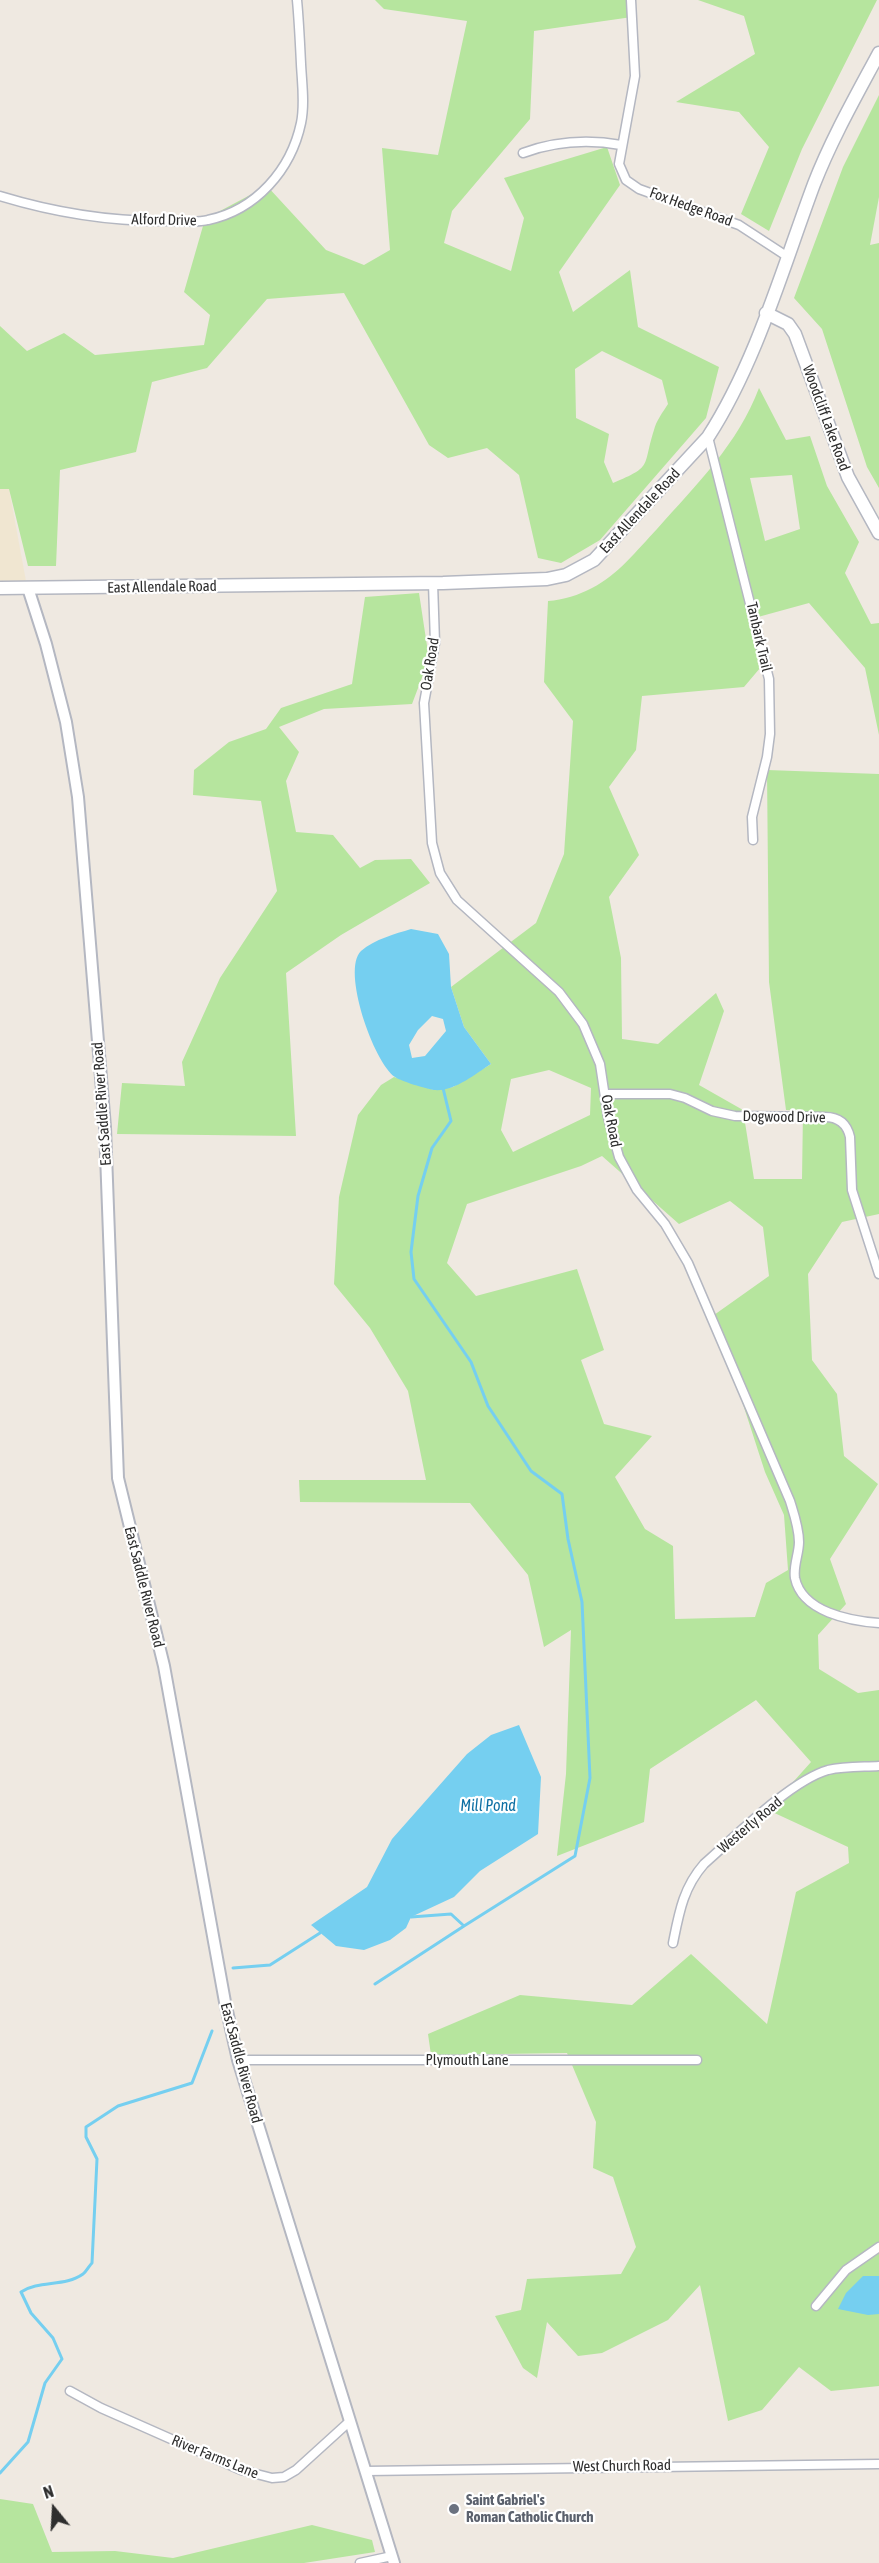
<!DOCTYPE html>
<html>
<head>
<meta charset="utf-8">
<style>
	body { margin:0 }
	#map { position:relative; width:879px; height:2563px; overflow:hidden; background:#efe9e1; font-family:"Asap Condensed",sans-serif }
	canvas { display:block }
	.north { position:absolute; left:24px; top:2479px; width:60px; height:60px; -webkit-text-stroke:4px #fff; paint-order:stroke; rotate:342deg; font-size:16px; font-weight:700; line-height:24px; text-align:center; color:#2e2e2e }
	.north::after { content:''; display:block; margin:auto; width:21px; height:27px; background:#2e2e2e; clip-path:polygon(50% 0,100% 100%,50% 72%,0 100%) }
</style>
</head>
<body>
<div id="map">
<canvas width="879" height="2563"></canvas>
<div class="north">N</div>
</div>
<script>
const ctx = document.querySelector('canvas').getContext('2d');
ctx.lineJoin = 'round';
function paint(path, color) { ctx.fillStyle = color; ctx.fill(path, 'evenodd'); }
function strokePath(path, color, width, dash) { ctx.strokeStyle = color; ctx.lineWidth = width; ctx.lineCap = dash ? 'butt' : 'round'; ctx.setLineDash(dash || []); ctx.stroke(path); }
function write(font, color, halo, rows, align = 'center') {
  ctx.font = font + ' "Asap Condensed",sans-serif'; ctx.lineWidth = 4.5; ctx.setLineDash([]); ctx.textBaseline = 'middle'; ctx.strokeStyle = halo; ctx.fillStyle = color; for (const [text, x, y, turn = 0] of rows) {
    ctx.save(); ctx.translate(x, y); ctx.rotate((+turn || 0) * Math.PI / 180); ctx.textAlign = isNaN(turn) ? turn : align; if (halo) ctx.strokeText(text, 0, 0); ctx.fillText(text, 0, 0); ctx.restore();
  }
}
paint(new Path2D(`
	M0,489H9L26,581H0Z`), '#f0e6d1');
paint(new Path2D(`
	M375,0H634L632,17L534,31L530,119L452,211L444,243L511,271L524,218L504,178L607,147L620,185L559,272L573,312L630,270L638,327L719,367L706,418L600,540L561,563L538,558L519,475L487,448L448,458L429,445L344,293L267,299L207,368L152,382L136,452L60,470L56,566H28L9,489H0V326L27,351L64,333L95,355L204,345L210,315L184,292L205,219L267,186L326,250L364,265L390,250L382,148L438,155L467,21L384,9ZM602,351L662,380L668,404C663,412 656,421 654,430C642,467 654,466 613,483L604,462L609,434L576,418L575,369Z
	M698,0H877L802,149L769,231L741,214L769,147L739,112L676,102L755,54L744,16Z
	M879,95V197L870,245L879,243V488L867,467L822,329L794,298L843,167Z
	M759,388L786,440L810,436L827,486L859,542L845,573L871,624L879,623V735L865,668L809,603L758,617L766,661L744,687L642,696L636,750L609,787L639,855L609,897L621,958L622,1039L658,1044L716,993L724,1011L699,1085L743,1110L754,1179H802L803,1111L786,1110L769,982L767,770L879,774V1214L842,1222L808,1274L812,1360L837,1394L844,1456L878,1484L830,1559L846,1604L818,1635L819,1669L858,1693L879,1690V2386L831,2391L799,2367L762,2410L728,2421L700,2285L668,2320L602,2353L578,2356L547,2322L537,2378L523,2368L495,2316L521,2310L527,2279L621,2274L636,2247L613,2177L593,2168L596,2122L567,2053L431,2055L428,2034L520,1995L632,2005L691,1954L767,2024L796,1892L849,1863L848,1847L768,1810L811,1762L756,1700L650,1769L644,1822L557,1856L566,1774L571,1630L544,1647L528,1575L470,1503L300,1502L299,1480H426L408,1391L370,1328L334,1284L339,1197L358,1115L381,1085L394,1077L434,1090L453,1087L491,1064L464,1027L451,987L536,923L564,854L573,721L544,682L548,601C563,600 579,595 592,588C618,575 637,550 657,529C696,485 738,444 759,388ZM792,475L800,529L765,541L750,478ZM549,1070L591,1088L590,1115L513,1152L501,1130L511,1079ZM602,1156L679,1224L730,1201L763,1227L769,1276L714,1315L765,1472L784,1515L788,1570L766,1583L755,1617L675,1619L673,1546L645,1529L615,1477L652,1436L604,1424L581,1360L604,1350L577,1269L476,1296L447,1263L467,1204L581,1166Z
	M419,593L429,659L412,704L324,709L279,727L299,752L286,781L296,832L333,835L360,868L375,860L411,859L430,883L341,935L286,973L296,1136L117,1134L122,1083L185,1086L182,1062L220,978L277,891L261,801L193,795L194,770L229,742L266,729L281,708L352,684L365,597Z
	M0,2499L33,2504L52,2552L115,2551L173,2558L312,2525L372,2540L375,2552L304,2563H0Z`), '#b6e59e');
paint(new Path2D(`
	M411,929L438,934L449,954L451,987L464,1027L491,1064C475,1074 454,1092 434,1090C427,1089 400,1081 395,1077C374,1063 341,970 361,951C375,939 395,934 411,929ZM432,1016L443,1019L446,1031L425,1056L412,1058L409,1045L418,1030Z
	M519,1725L541,1777L538,1834L480,1871L454,1897L411,1917L406,1928L390,1940L364,1950L336,1946L311,1925L367,1887L392,1839L467,1754L491,1735Z
	M863,2276H879V2314L868,2315L838,2309L846,2293Z`), '#75cff0');
strokePath(new Path2D(`
	M411,1917L451,1914L464,1926L575,1856L590,1778L582,1602L568,1539L562,1494L531,1471L488,1406L471,1362L414,1279L411,1252L418,1196L432,1148L451,1121L443,1088
	M233,1968L270,1965L320,1933
	M375,1984L464,1926
	M0,2473L28,2442L45,2383L62,2359L53,2338L31,2313L21,2292C39,2280 65,2287 83,2274C86,2272 89,2266 92,2263L97,2159L86,2137V2127L118,2106L192,2083L212,2031`), '#75cff0', 3);
const minor = new Path2D(`
	M631,0L635,76L619,164L626,180L639,189L739,225L788,257
	M523,153C556,141 587,139 621,145
	M0,196C56,213 113,222 171,221C183,221 197,223 208,220C256,210 291,170 301,123C305,104 302,84 301,64C300,43 299,21 297,0
	M708,437L769,679L770,734L767,757L752,817L753,840
	M433,583L435,643L424,703L432,843L440,873L457,900L559,992L583,1024L600,1064L608,1117L619,1157L637,1190L665,1224L688,1263L790,1501C794,1514 799,1528 799,1542C799,1554 793,1566 795,1578C802,1612 850,1621 879,1623
	M606,1094H670L685,1098L712,1111L735,1116L825,1117C839,1117 847,1124 850,1137L852,1190L879,1274
	M673,1943C679,1913 683,1888 704,1864C735,1837 790,1781 828,1770C845,1766 862,1767 879,1766
	M238,2060H697
	M816,2306L846,2270L879,2247
	M70,2391L101,2408L241,2470L272,2478L284,2477L296,2470L350,2421
	M366,2471L879,2464
	M360,2563L392,2556`);
const tertiary = new Path2D(`
	M28,588L46,644L66,722L78,797L105,1127L118,1478L164,1666L225,2002L238,2060L394,2563`);
const secondary = new Path2D(`
	M766,313L788,324L795,334L848,477L879,533
	M0,588L443,583L547,579L566,575L594,560L708,437C756,363 783,267 814,184C832,138 856,96 879,53`);
strokePath(minor, '#b4b7c1', 11);
strokePath(tertiary, '#b4b7c1', 14);
strokePath(secondary, '#b4b7c1', 15);
strokePath(minor, '#fff', 8);
strokePath(tertiary, '#fff', 10);
strokePath(secondary, '#fff', 12);
for (const [x, y, r, color] of [
	[454,2509,6,"#6b7280"]
]) { const dot = new Path2D(); dot.arc(x, y, r, 0, 2 * Math.PI); ctx.fillStyle = color; ctx.fill(dot); strokePath(dot, '#fff', 2); }
write('15px', '#2e2e2e', '#fff', [
	["Fox Hedge Road",691,207,20],
	["Alford Drive",164,220,1],
	["Woodcliff Lake Road",826,418,70],
	["East Allendale Road",640,511,-47],
	["East Allendale Road",162,587,-1],
	["Tanbark Trail",759,637,77],
	["Oak Road",430,664,-81],
	["East Saddle River Road",102,1104,-94],
	["Dogwood Drive",784,1117,1],
	["Oak Road",611,1121,79],
	["East Saddle River Road",144,1587,76],
	["Westerly Road",750,1825,-40],
	["Plymouth Lane",467,2060],
	["East Saddle River Road",241,2063,75],
	["River Farms Lane",215,2457,22],
	["West Church Road",622,2466,-1]
]);
write('bold 15px', '#5b616d', '#fff', [
	["Saint Gabriel's",466,2500],
	["Roman Catholic Church",466,2517]
], 'left');
write('italic 16px', '#0d6fa3', '#fff', [
	["Mill Pond",488,1806]
]);
</script>
</body>
</html>
